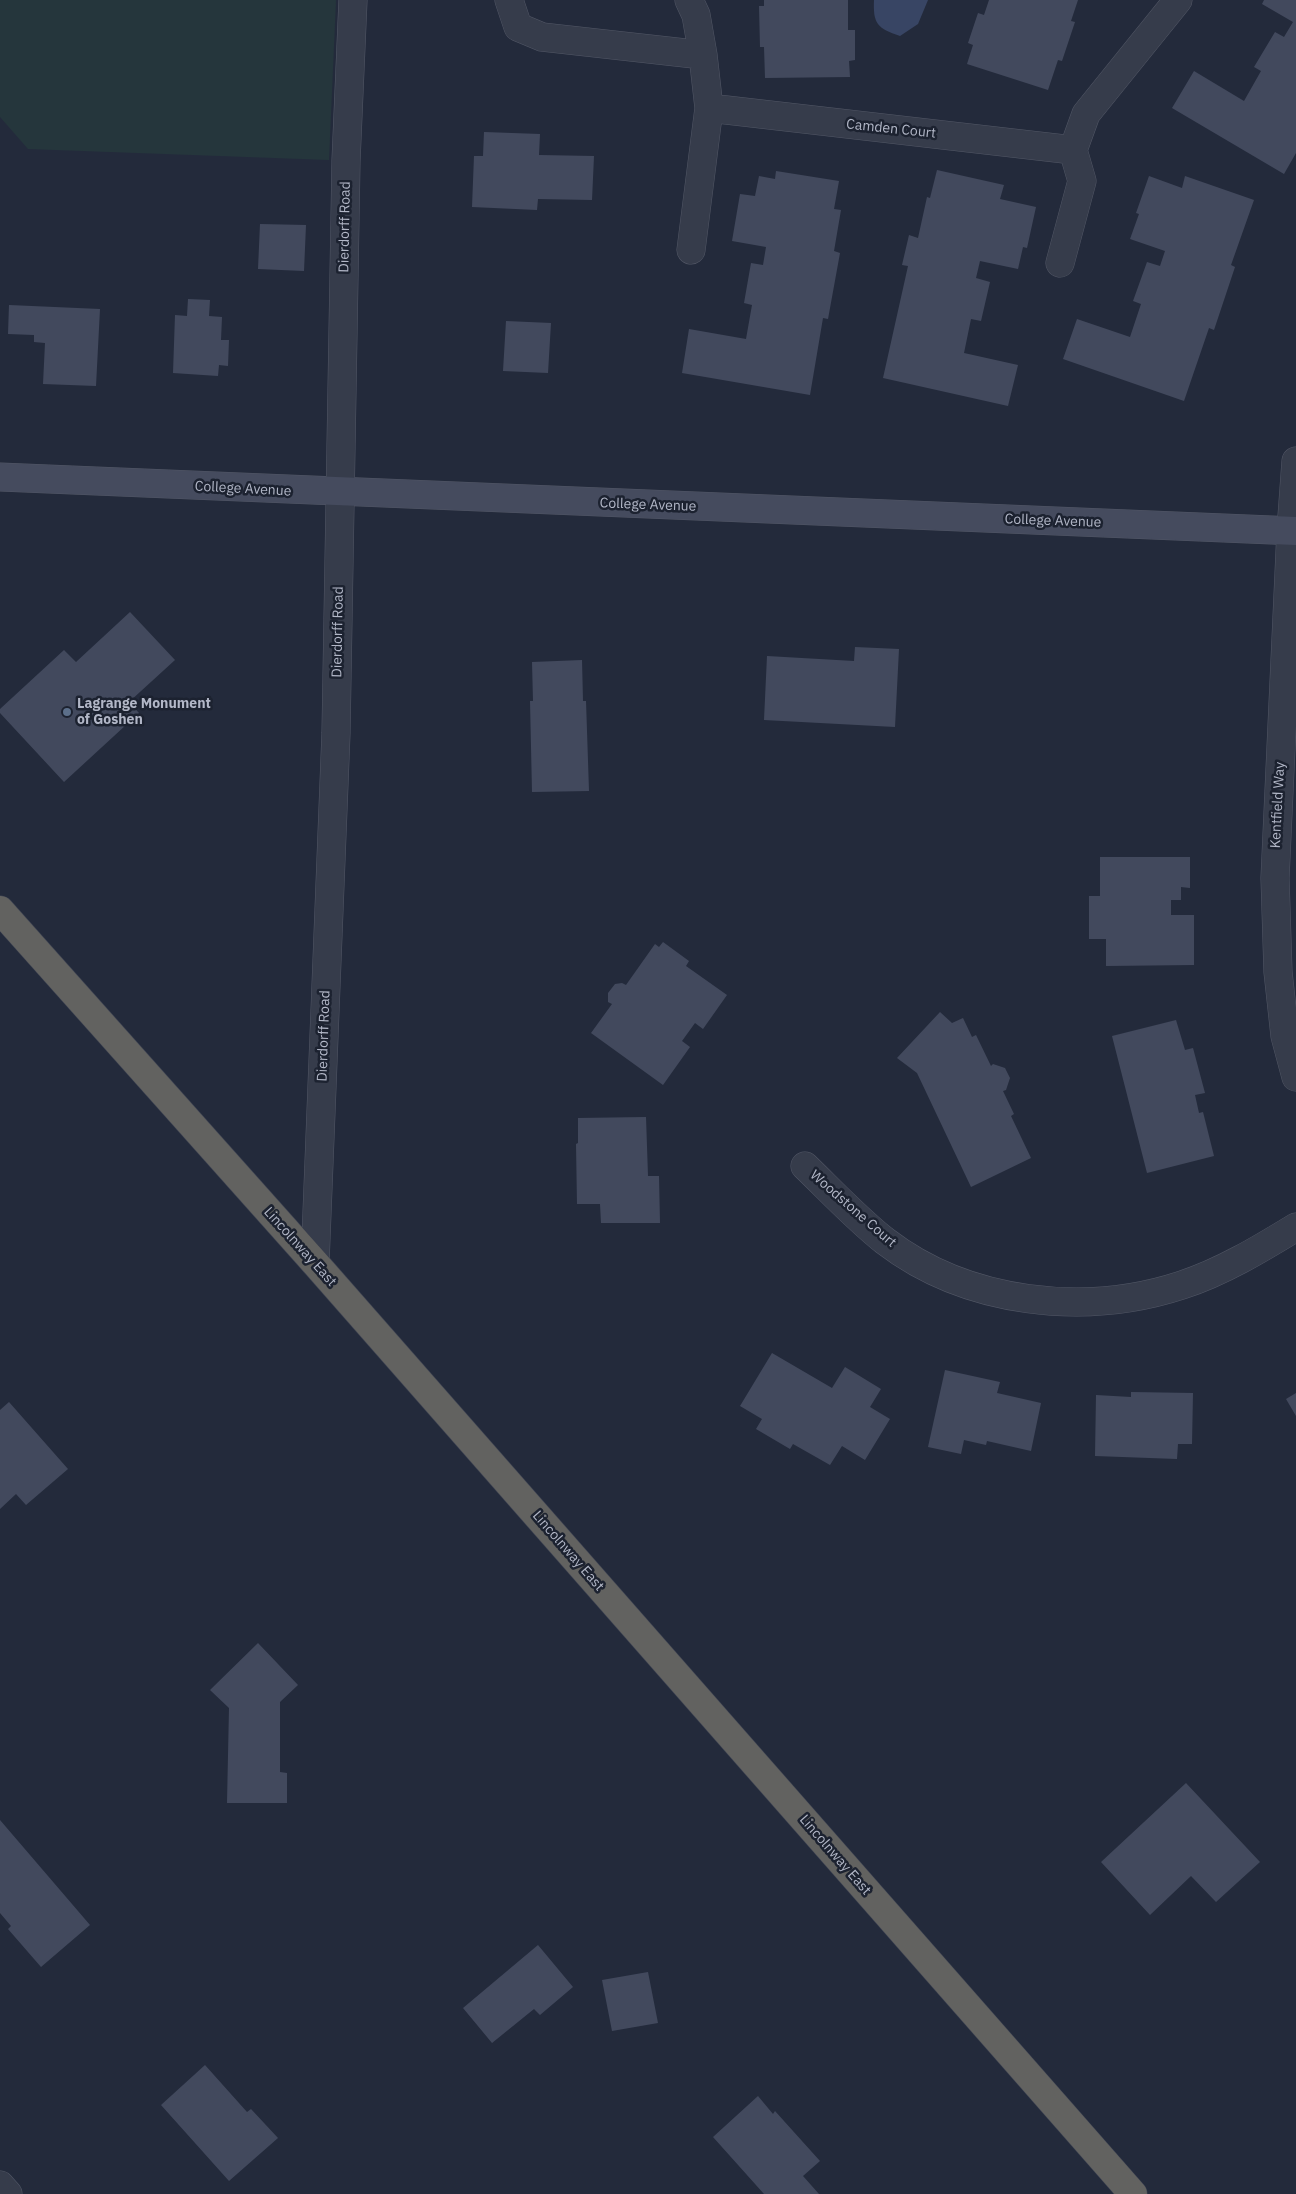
<!DOCTYPE html>
<html>
<head>
<meta charset="utf-8">
<style>
	body { margin:0 }
	canvas { display:block; background:#232a3b }
</style>
</head>
<body>
<canvas width="1296" height="2194"></canvas>
<script>
const ctx = document.querySelector('canvas').getContext('2d');
ctx.lineJoin = 'round';
function paint(path, color) { ctx.fillStyle = color; ctx.fill(path, 'evenodd'); }
function strokePath(path, color, width, dash) { ctx.strokeStyle = color; ctx.lineWidth = width; ctx.lineCap = dash ? 'butt' : 'round'; ctx.setLineDash(dash || []); ctx.stroke(path); }
function write(font, color, halo, rows, align = 'center') {
  ctx.font = font + ' "IBM Plex Sans",sans-serif'; ctx.lineWidth = 5; ctx.setLineDash([]); ctx.textBaseline = 'middle'; ctx.strokeStyle = halo; ctx.fillStyle = color; for (const [text, x, y, turn = 0] of rows) {
    ctx.save(); ctx.translate(x, y); ctx.rotate((+turn || 0) * Math.PI / 180); ctx.textAlign = isNaN(turn) ? turn : align; if (halo) ctx.strokeText(text, 0, 0); ctx.fillText(text, 0, 0); ctx.restore();
  }
}
paint(new Path2D(`
	M0,0H336L329,160L28,149L0,117Z`), '#25363c');
paint(new Path2D(`
	M874,0H928L918,24L900,36C877,28 873,24 874,0Z`), '#384564');
paint(new Path2D(`
	M764,0H848V30H855V60L849,61L850,77L765,78L764,47H760L759,6H764Z
	M989,0H1078L1071,21L1075,22L1062,61L1058,60L1048,90L967,64L973,45L968,43L978,13L984,15Z
	M1264,0H1296V153L1284,174L1172,108L1194,71L1244,101L1261,71L1254,67L1275,32L1284,37L1293,22L1262,4Z
	M484,132L540,134L539,155L594,156L592,200L538,199L537,210L472,207L474,156H483Z
	M937,170L1004,185L1000,199L1036,207L1027,248L1023,247L1018,269L980,261L976,278L990,282L981,321L971,319L964,353L1018,365L1008,406L883,378L908,266L902,265L909,235L918,238L927,197L930,198Z
	M776,171L839,181L834,209L841,210L834,251L840,253L828,319L823,318L810,395L682,373L689,329L746,339L752,305L744,303L751,263L763,265L766,247L732,241L740,194L755,196L759,176L775,179Z
	M1149,176L1182,188L1185,176L1254,200L1231,265L1235,267L1214,330L1209,328L1184,401L1063,359L1077,319L1130,337L1141,304L1133,301L1147,262L1160,266L1165,251L1130,239L1139,214L1136,213Z
	M260,224L306,225L304,271L258,269Z
	M188,299L210,300L209,316L222,317L221,340H229L228,366L219,365L218,376L173,373L175,315L187,316Z
	M9,305L100,309L96,386L43,384L45,343L34,342V335L8,334Z
	M506,321L551,323L548,373L503,371Z
	M130,612L175,660L129,702L139,713L64,782L0,713V709L64,650L76,662Z
	M855,647L899,649L895,727L764,720L767,656L854,661Z
	M582,660L583,701H586L589,791L532,792L530,701H533L532,662Z
	M1100,857H1190V888L1181,887V900H1171V915H1194V965L1106,966V939H1089V896H1100Z
	M663,942L689,961L686,966L727,995L703,1029L695,1023L682,1041L690,1047L663,1085L591,1033L612,1004L608,1002V993L615,984L622,983L626,985L655,944L659,947Z
	M940,1012L952,1023L963,1018L972,1037L976,1035L991,1066L993,1064L1005,1068L1010,1078L1006,1090L1003,1091L1014,1114L1011,1116L1031,1158L971,1187L917,1073L897,1058Z
	M1176,1020L1185,1050L1193,1048L1205,1093L1195,1095L1199,1113L1203,1112L1214,1156L1147,1173L1112,1036Z
	M646,1117L648,1176H659L660,1223H601L600,1204H577L576,1144L578,1143V1118Z
	M772,1353L832,1388L845,1367L881,1389L870,1407L890,1419L865,1460L842,1446L830,1465L793,1444L790,1449L756,1429L762,1419L740,1406Z
	M945,1370L1000,1382L997,1393L1041,1403L1031,1451L987,1441L986,1445L964,1440L961,1454L928,1447Z
	M1131,1392L1193,1393L1192,1444H1178L1177,1459L1095,1456L1096,1395L1131,1397Z
	M1296,1393V1416L1286,1399Z
	M9,1402L68,1469L26,1505L16,1494L0,1509V1410Z
	M258,1643L298,1685L280,1702V1772L287,1773V1803H227L229,1708L210,1690Z
	M1186,1783L1260,1862L1216,1902L1191,1876L1150,1915L1101,1862Z
	M0,1820L90,1925L41,1967L8,1929L11,1926L0,1913Z
	M538,1945L573,1987L540,2015L534,2009L492,2043L463,2008Z
	M648,1972L658,2023L612,2031L602,1980Z
	M205,2065L247,2112L251,2109L278,2138L229,2181L161,2105Z
	M758,2096L773,2114L775,2111L820,2161L803,2176L819,2194H764L713,2137Z`), '#42495d');
const minor = new Path2D(`
	M509,0L518,27L542,37L703,55
	M689,0L696,15L703,55L709,108L691,250
	M709,108L1073,150
	M1060,263L1082,181L1073,150L1086,114L1178,0
	M1296,461L1291,530L1275,878L1278,972L1285,1036L1296,1077
	M805,1166C831,1191 857,1219 885,1241C967,1304 1085,1317 1182,1285C1222,1272 1260,1249 1296,1227
	M0,2185L8,2194`);
const tertiary = new Path2D(`
	M315,1263L336,733L346,161L353,0`);
const secondary = new Path2D(`
	M0,477L1296,531`);
const trunk = new Path2D(`
	M0,910L315,1263L1133,2194`);
strokePath(minor, '#525766', 29);
strokePath(tertiary, '#525766', 29);
strokePath(secondary, '#525766', 29);
strokePath(trunk, '#3f4453', 29);
strokePath(minor, '#363c4b', 28);
strokePath(tertiary, '#363c4b', 28);
strokePath(secondary, '#454b5e', 28);
strokePath(trunk, '#626260', 28);
for (const [x, y, r, color] of [
	[67,712,5,"#5c6f8a"]
]) { const dot = new Path2D(); dot.arc(x, y, r, 0, 2 * Math.PI); ctx.fillStyle = color; ctx.fill(dot); strokePath(dot, '#1c2230', 2); }
write('14px', '#b2b7c7', '#1c2230', [
	["Camden Court",891,129,6],
	["Dierdorff Road",345,227,-89],
	["College Avenue",243,489,3],
	["College Avenue",648,505,2],
	["College Avenue",1053,521,2],
	["Dierdorff Road",338,632,-89],
	["Kentfield Way",1278,805,-87],
	["Dierdorff Road",324,1036,-88],
	["Woodstone Court",853,1209,41],
	["Lincolnway East",300,1247,48],
	["Lincolnway East",568,1551,49],
	["Lincolnway East",835,1855,49]
]);
write('bold 14px', '#b2b7c7', '#1c2230', [
	["Lagrange Monument",77,704],
	["of Goshen",77,720]
], 'left');
</script>
</body>
</html>
